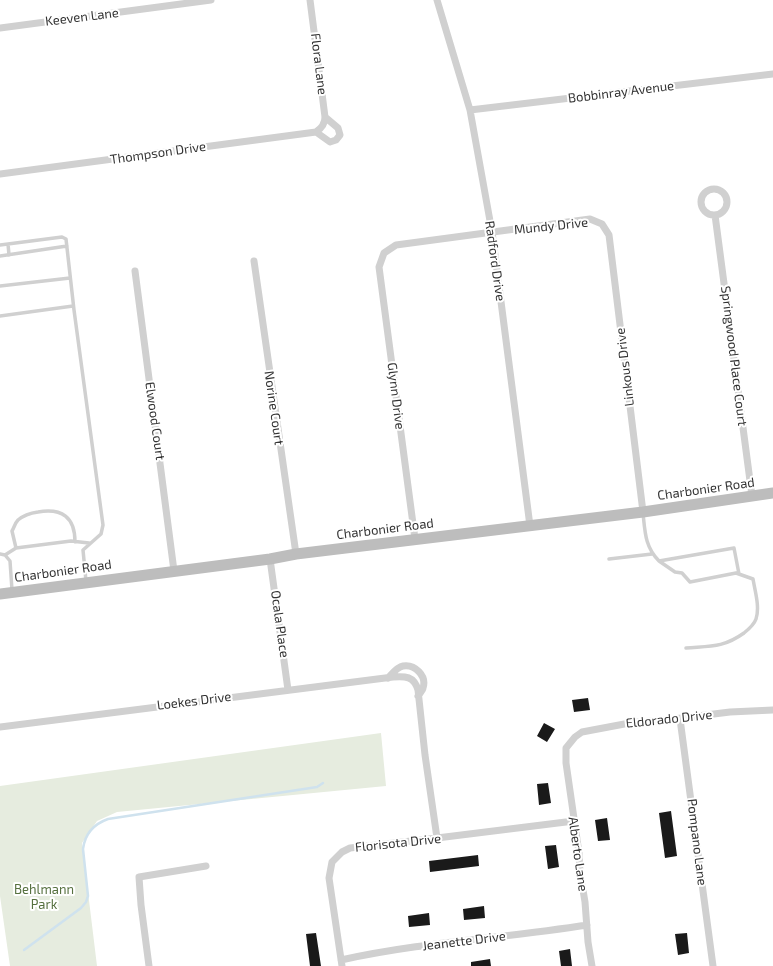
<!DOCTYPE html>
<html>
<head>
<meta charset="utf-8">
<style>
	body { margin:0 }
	canvas { display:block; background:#fff }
</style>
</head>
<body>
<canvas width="773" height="966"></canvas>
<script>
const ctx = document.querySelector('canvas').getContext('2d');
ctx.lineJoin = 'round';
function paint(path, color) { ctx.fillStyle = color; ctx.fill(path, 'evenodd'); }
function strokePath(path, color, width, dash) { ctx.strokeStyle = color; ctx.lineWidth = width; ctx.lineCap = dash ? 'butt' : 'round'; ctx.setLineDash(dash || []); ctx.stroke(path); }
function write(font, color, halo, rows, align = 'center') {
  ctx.font = font + ' "Exo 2",sans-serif'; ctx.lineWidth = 4; ctx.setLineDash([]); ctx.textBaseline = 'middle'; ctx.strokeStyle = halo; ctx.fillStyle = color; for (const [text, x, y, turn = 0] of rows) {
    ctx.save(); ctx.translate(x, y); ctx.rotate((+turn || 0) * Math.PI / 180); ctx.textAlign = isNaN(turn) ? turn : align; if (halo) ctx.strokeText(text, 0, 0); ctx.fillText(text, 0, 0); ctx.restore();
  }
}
paint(new Path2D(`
	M381,733L386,786L117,812L97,821L82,843L97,966H10L0,896V786Z`), '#e6ecdf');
strokePath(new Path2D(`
	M24,950L81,908L86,902L88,896L83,849C85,833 94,824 108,819L317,787L323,783`), '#cfe2ee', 2.5);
paint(new Path2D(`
	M588,698L590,710L574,712L572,700Z
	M544,723L555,729L547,742L537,736Z
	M548,783L551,803L539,805L537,784Z
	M671,811L677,856L665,858L659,813Z
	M607,818L610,840L598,841L595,820Z
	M556,845L559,867L548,869L545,846Z
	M478,855L479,866L430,872L429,861Z
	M484,906L485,918L464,920L463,909Z
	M429,913L430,925L409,927L408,916Z
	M316,933L321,966H310L306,934Z
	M687,933L689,953L678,955L675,934Z
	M570,949L572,966H561L559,951Z
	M490,959L491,966H471V962Z`), '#1a1a1a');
strokePath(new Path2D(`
	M8,244L9,255
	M0,245L62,237L66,239L74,310L103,525L101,534L83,550L86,581
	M0,256L67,246
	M0,286L70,278
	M0,316L73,306
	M643,513C645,532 645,547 659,561L734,548L739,574
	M16,548L12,531C14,528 15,523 18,520C24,515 31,513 38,512C62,508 75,517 75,542
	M0,554L5,555L10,561L12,590
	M5,555L16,548L71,541L89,543
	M609,559L652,554
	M659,561L675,572L682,573L690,582L736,573L753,579C755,591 760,607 756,619C754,625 749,629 744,633C723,648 710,646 686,648`), '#d0d0d0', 3.5);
strokePath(new Path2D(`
	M437,0L470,110L492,232L530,526
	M0,28L211,0
	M470,110L773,74
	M316,132L330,142L336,140L340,135L338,128L325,117
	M0,174L316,132C322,128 325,124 325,117L310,0
	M701 202a13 13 0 1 1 26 0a13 13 0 1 1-26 0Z
	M715,215L752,496
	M254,261L296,554
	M135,271L174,571
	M415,539L379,267L384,253L396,245L590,219L602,224L609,235L643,512
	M270,559L288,690
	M388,678C392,674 397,667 403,666C415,664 427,676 423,688C423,690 420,693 418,696
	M680,719L713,966
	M0,727L393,677C405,676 414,676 418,690L425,755L437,838
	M341,960C422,942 505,938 587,925
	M149,966L141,905L139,877L206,866
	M342,966L329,878L332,862L342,852L350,848L437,838L574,821
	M592,966L588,942L585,902L580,872L579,853L566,763V748L575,737L582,732L635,722L657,721L730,712L773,710`), '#d0d0d0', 7);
strokePath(new Path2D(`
	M0,594L270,559L296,554L643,512L773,493`), '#bdbdbd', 11);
write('13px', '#333', '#fff', [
	["Keeven Lane",82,17,-7],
	["Flora Lane",319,64,83],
	["Bobbinray Avenue",621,92,-7],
	["Thompson Drive",158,153,-8],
	["Mundy Drive",551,226,-6],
	["Radford Drive",495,261,82],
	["Springwood Place Court",734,356,83],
	["Linkous Drive",625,367,-97],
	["Glynn Drive",396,396,83],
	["Norine Court",274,408,82],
	["Elwood Court",155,421,82],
	["Charbonier Road",706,489,-8],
	["Charbonier Road",385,529,-7],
	["Charbonier Road",63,571,-8],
	["Ocala Place",280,624,82],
	["Loekes Drive",194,701,-7],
	["Eldorado Drive",669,719,-6],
	["Pompano Lane",697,842,83],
	["Florisota Drive",398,843,-6],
	["Alberto Lane",578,854,82],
	["Jeanette Drive",464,941,-7]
]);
write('13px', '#56703f', '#fff', [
	["Behlmann",44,890],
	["Park",44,905]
]);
</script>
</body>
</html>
